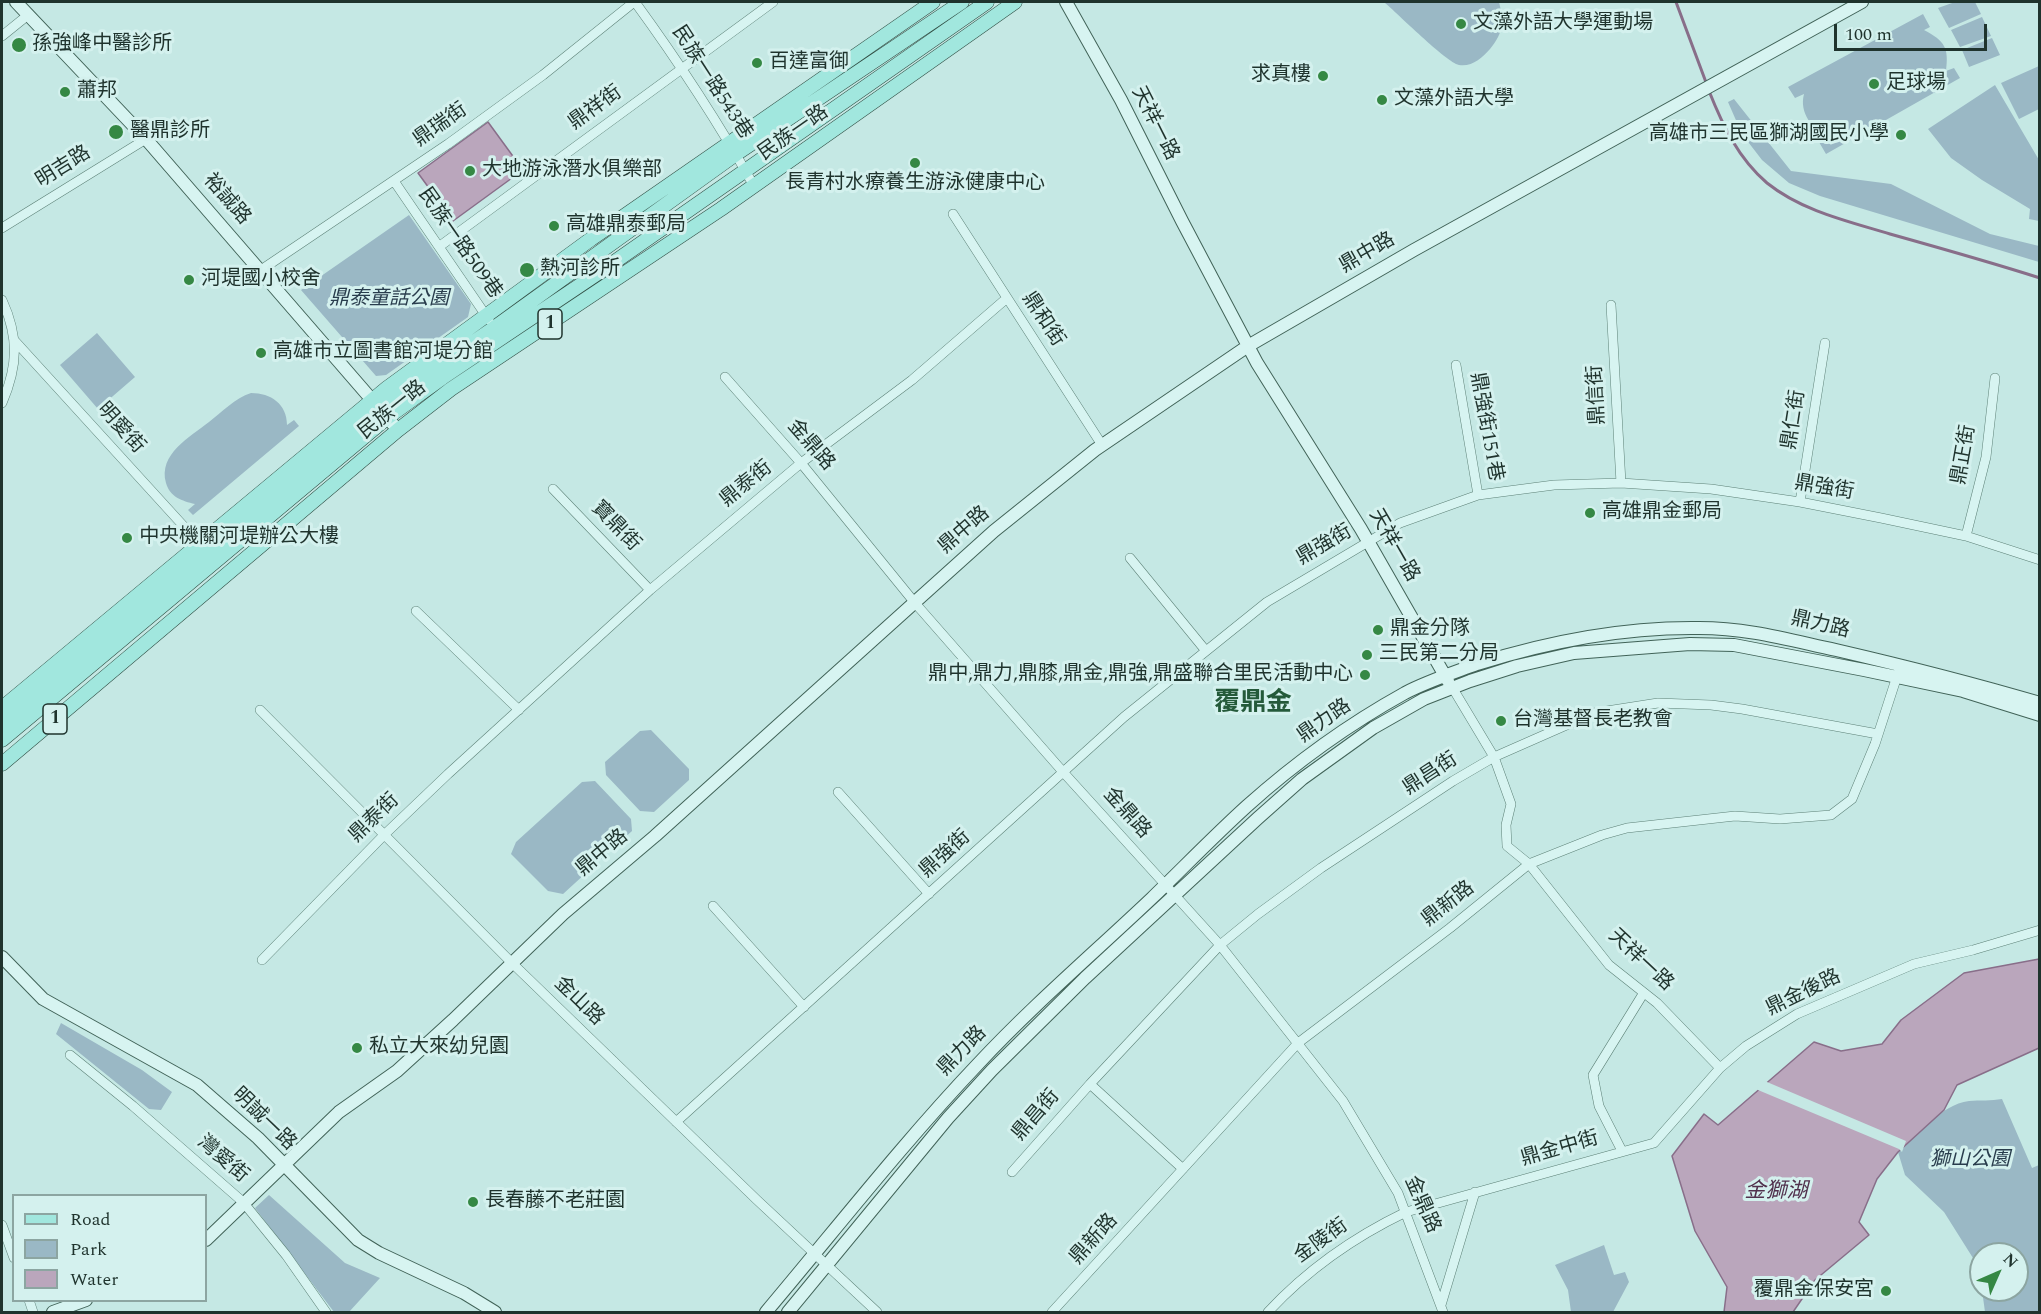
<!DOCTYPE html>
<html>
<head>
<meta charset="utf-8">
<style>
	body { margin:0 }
	#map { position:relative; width:2041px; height:1314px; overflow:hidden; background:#c5e8e4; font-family:Spectral,serif }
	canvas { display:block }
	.frame { position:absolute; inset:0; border:3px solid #1f332d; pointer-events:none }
	.legend { position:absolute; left:12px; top:1194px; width:195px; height:108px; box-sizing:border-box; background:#d4f1ee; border:2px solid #8ca5a1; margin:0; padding:8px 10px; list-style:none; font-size:18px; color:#1f332d }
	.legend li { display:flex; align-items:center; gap:12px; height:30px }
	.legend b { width:30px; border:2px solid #8ca5a1 }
	.north { position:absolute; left:1969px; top:1242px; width:60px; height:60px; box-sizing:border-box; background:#d4f1ee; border:2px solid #8ca5a1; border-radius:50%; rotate:45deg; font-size:16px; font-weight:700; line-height:24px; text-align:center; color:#1f332d }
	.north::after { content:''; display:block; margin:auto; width:21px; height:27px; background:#358844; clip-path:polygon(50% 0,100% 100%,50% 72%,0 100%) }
	.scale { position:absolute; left:1834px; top:24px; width:153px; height:27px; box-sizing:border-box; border:3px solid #1f332d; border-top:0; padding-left:8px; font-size:18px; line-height:21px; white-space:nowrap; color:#1f332d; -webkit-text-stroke:4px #d4f1ee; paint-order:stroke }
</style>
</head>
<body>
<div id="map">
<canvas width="2041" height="1314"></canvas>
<div class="frame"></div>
<ul class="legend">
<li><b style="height:8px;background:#a1e7de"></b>Road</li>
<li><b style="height:16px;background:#9ab8c5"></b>Park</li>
<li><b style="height:16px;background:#baa6bc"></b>Water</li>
</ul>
<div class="north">N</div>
<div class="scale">100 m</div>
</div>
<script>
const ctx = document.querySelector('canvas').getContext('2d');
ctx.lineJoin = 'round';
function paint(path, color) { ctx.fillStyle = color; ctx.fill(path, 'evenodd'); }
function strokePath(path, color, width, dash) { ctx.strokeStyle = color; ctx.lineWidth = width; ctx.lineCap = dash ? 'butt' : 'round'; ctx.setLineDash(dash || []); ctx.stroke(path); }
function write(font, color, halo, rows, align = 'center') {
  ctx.font = font + ' Spectral,"Noto Sans TC",serif'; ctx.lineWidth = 6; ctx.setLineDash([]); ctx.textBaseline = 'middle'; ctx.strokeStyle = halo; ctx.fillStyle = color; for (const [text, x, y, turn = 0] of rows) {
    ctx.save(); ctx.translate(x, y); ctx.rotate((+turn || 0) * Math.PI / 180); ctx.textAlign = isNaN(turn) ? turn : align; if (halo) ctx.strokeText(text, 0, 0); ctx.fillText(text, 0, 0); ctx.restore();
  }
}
paint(new Path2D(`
	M1384,2H1499C1504,22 1504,32 1490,49C1482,58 1472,67 1459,65C1446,62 1397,13 1384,2Z
	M1955,2H1975L1981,14L1949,28L1938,8Z
	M1923,14L1930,27L1924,30C1945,41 1949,48 1946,71L1954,68L1960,78L1826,154L1819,142L1829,137C1812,129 1799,113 1804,94L1795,98L1788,87Z
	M1982,17L1991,36L1960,47L1951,30Z
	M1992,38L2000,55L1969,67L1962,50Z
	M2039,66V109L2019,119L2001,83Z
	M1995,85L2039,160V221L2029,219L2030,209L1982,180L1951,158L1928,129Z
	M1734,99L1791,171L1891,184L1990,234L2039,246V262L1820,196L1789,183L1762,160L1742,134L1728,102Z
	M409,215L471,304L468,317L386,375L376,376L301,290Z
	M97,333L135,377L98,409L60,365Z
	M251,393C271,393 287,404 287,425L294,420L299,426L193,515L188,510L195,504C182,501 170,497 166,483C158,454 190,437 209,422C222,412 235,398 251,393Z
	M651,730L689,769V780L654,812L640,811L606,775L605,762L640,731Z
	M595,781L631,819L632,831L563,894L548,891L511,854L516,842L582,782Z
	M61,1023L142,1070L172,1092L161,1110L149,1109L56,1034Z
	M2002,1099L2032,1168L2039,1165V1312H1985L1982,1290H2017V1254H1981V1285L1978,1266L1944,1212L1905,1175L1898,1152C1919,1134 1940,1105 1969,1101C1980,1100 1991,1101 2002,1099Z
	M269,1195L345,1263L380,1278L349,1312H334L255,1208Z
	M1604,1245L1614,1275L1625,1272L1629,1282L1613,1312H1571L1568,1290L1555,1265Z`), '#9ab8c5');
const water = new Path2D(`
	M488,122L523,170L453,221L418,173Z
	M2039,959V1048L1957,1085L1944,1110L1898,1152L1877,1179L1859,1222L1869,1235L1815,1280L1793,1312H1724L1727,1287L1695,1231L1672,1156L1704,1114L1718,1125L1814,1042L1841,1051L1882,1044L1901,1020L1964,973Z`);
paint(water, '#baa6bc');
strokePath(water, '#886e89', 1.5);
paint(new Path2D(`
	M1764,1082H1767L1906,1141L1902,1152L1899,1149L1758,1090L1756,1088Z`), '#c5e8e4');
strokePath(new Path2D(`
	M1676,2L1707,85
	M1709,91C1723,126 1738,158 1767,183C1802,211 1847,221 1890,234C1940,248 1990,262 2040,278`), '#886e89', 3);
const street = new Path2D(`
	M635,2C678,61 718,122 754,186
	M2,36L28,15
	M394,181L489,320
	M953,214L1102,445
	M2,228L146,139
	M440,246L773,2
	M261,270L448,144L543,75L634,2
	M2,300C19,337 18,366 2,403
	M1611,305L1621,483
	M14,340L199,543
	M1456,365L1478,495
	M725,377L801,463L915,603L1064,773L1220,945L1343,1101L1398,1193L1443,1312
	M553,489L650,590
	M1800,502L1825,343
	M1966,536L1986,457L1995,378
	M1130,558L1206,651
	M416,611L519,710
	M1452,687L1494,757L1511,804L1506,825L1507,846L1529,864L1609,965L1657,1003L1720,1068
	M260,710L511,962L757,1200L877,1312
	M838,792L929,894
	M713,906L804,1007
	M262,960L384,835L448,774L650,590L801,463L912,380L1007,298
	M70,1055L133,1106L243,1202L286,1255L326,1312
	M1090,1084L1183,1169
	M676,1122L1124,717L1267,602L1400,523L1478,495L1554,485L1621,483L1711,489L1800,502L1881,518L1966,536L2040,560
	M1622,1151L1599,1106L1593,1075L1643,994
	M1012,1172L1090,1084L1220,945L1258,914L1321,868L1453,781L1494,757L1594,713L1658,703L1711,705L1742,709L1878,734
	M2,1225L14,1258
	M29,1300L33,1312
	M1441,1305L1475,1192
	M1052,1312L1298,1043L1450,928L1529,864L1602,835L1627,828L1735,816L1780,819L1831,815L1852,799L1875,744L1898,673
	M1268,1312C1307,1270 1354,1237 1406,1212L1654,1143L1720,1068L1746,1046L1797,1014L1914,964L1973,950L2040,930`);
const secondary = new Path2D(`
	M16,2L146,139L398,430
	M1066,2L1121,100L1182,221L1257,363L1361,529L1448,681
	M2,957L43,999L197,1085L258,1138L358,1240L379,1253L464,1293L495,1312
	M206,1240L339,1112L397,1071L453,1020L563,914L655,836L994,531L1095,450L1248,346L1414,250L1862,2
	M53,1312L86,1300
	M766,1312C836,1229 903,1143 978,1064C1033,1005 1094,953 1152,898C1184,867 1215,835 1247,806C1295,763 1349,724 1405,693C1428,681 1453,673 1477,664C1547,642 1625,627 1699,628C1748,628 1789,640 1836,650C1905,666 1972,683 2040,703
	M788,1312L948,1118L992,1070L1085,978L1258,818L1302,779L1373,728L1424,699L1470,681L1517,666L1574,653L1690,644L1734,645L1864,670L1963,691L2040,715`);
const primary = new Path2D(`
	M2,708L387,388L591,239L933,2
	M2,723L394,397L494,328L736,154L962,2
	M2,740L388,417L442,378L610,265L987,2
	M2,764L398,430L451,389L721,209L1015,2`);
strokePath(street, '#5d8177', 10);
strokePath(secondary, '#416358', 14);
strokePath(primary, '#314f45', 15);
strokePath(street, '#d7f4f1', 9);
strokePath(secondary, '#d7f4f1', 12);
strokePath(primary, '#a1e7de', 14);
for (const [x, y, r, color] of [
	[1461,24,6,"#358844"],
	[19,45,8,"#358844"],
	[757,63,6,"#358844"],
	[1323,76,6,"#358844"],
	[1874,84,6,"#358844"],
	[65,92,6,"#358844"],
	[1382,100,6,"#358844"],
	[116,132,8,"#358844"],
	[1901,135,6,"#358844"],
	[915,163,6,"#358844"],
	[470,171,6,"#358844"],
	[554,226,6,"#358844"],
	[527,270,8,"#358844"],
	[189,280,6,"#358844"],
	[261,353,6,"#358844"],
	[1590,513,6,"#358844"],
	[127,538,6,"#358844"],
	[1378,630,6,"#358844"],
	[1367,655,6,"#358844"],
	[1365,675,6,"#358844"],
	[1501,721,6,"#358844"],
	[357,1048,6,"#358844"],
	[473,1202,6,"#358844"],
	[1886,1291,6,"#358844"]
]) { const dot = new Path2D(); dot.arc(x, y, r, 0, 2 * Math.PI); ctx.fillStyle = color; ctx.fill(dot); strokePath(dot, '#d4f1ee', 2); }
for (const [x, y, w] of [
	[550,324,24],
	[55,719,24]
]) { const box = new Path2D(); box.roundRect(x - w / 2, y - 15, w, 30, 4.5); ctx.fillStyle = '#d4f1ee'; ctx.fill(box); strokePath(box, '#1f332d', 1.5); }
write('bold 18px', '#1f332d', null, [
	["1",550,324],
	["1",55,719]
]);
write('20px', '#1f332d', '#d4f1ee', [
	["文藻外語大學運動場",1473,24],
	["孫強峰中醫診所",32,45],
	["百達富御",769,63],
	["求真樓",1311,76,"right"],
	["足球場",1886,84],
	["蕭邦",77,92],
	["文藻外語大學",1394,100],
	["醫鼎診所",130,132],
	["高雄市三民區獅湖國民小學",1889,135,"right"],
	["大地游泳潛水俱樂部",482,171],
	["長青村水療養生游泳健康中心",915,184,"center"],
	["高雄鼎泰郵局",566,226],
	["熱河診所",540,270],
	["河堤國小校舍",201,280],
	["高雄市立圖書館河堤分館",273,353],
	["高雄鼎金郵局",1602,513],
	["中央機關河堤辦公大樓",139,538],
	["鼎金分隊",1390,630],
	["三民第二分局",1379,655],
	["鼎中,鼎力,鼎膝,鼎金,鼎強,鼎盛聯合里民活動中心",1353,675,"right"],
	["台灣基督長老教會",1513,721],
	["私立大來幼兒園",369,1048],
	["長春藤不老莊園",485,1202],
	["覆鼎金保安宮",1874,1291,"right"]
], 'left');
write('20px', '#1f332d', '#d4f1ee', [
	["民族一路543巷",711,83,57],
	["鼎祥街",596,109,-36],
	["天祥一路",1154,124,63],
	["鼎瑞街",441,126,-35],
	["民族一路",794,134,-35],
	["明吉路",64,168,-32],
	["裕誠路",226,200,49],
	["民族一路509巷",459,244,55],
	["鼎中路",1368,254,-30],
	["鼎和街",1042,320,57],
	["鼎信街",1598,395,-93],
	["民族一路",393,411,-39],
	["鼎仁街",1795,420,-81],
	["鼎強街151巷",1485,427,80],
	["明愛街",120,429,48],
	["金鼎路",810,446,49],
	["鼎正街",1965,455,-80],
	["鼎泰街",747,485,-39],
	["鼎強街",1824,489,10],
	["寶鼎街",615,527,46],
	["鼎中路",965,531,-41],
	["鼎強街",1325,546,-30],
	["天祥一路",1393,546,60],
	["鼎力路",1820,626,13],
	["鼎力路",1325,722,-35],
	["鼎昌街",1431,775,-33],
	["金鼎路",1126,814,48],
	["鼎泰街",375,819,-44],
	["鼎中路",603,854,-40],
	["鼎強街",946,855,-42],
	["鼎新路",1449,905,-38],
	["天祥一路",1640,961,43],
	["鼎金後路",1804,994,-26],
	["金山路",578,1002,44],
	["鼎力路",963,1052,-46],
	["鼎昌街",1037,1116,-49],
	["明誠一路",263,1120,44],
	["鼎金中街",1560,1150,-16],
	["灣愛街",222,1160,41],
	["金鼎路",1421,1205,66],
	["鼎新路",1095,1240,-48],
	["金陵街",1322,1242,-36]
]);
write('italic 20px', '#293d4d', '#d4f1ee', [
	["鼎泰童話公園",389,300],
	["獅山公園",1970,1161]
]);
write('italic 21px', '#51314d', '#d4f1ee', [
	["金獅湖",1776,1193]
]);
write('bold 26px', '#245a3a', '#d4f1ee', [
	["覆鼎金",1253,705]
]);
</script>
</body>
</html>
